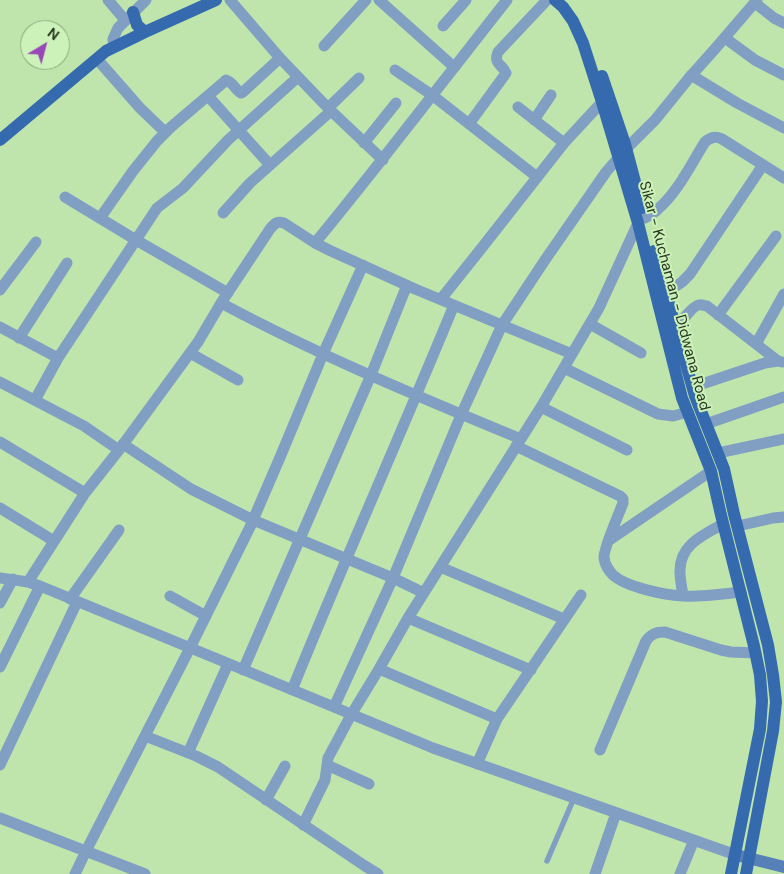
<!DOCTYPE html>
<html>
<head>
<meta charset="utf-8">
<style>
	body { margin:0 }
	#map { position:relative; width:784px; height:874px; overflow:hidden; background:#bfe5ad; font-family:"DM Sans",sans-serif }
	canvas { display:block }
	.north { position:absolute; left:20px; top:20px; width:50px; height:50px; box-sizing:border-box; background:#ccf2ba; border:1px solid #8aa67c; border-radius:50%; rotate:37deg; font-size:14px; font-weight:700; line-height:20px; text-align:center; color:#26351f }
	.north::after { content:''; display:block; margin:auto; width:18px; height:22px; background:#9948b7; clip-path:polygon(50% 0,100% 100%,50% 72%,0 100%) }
</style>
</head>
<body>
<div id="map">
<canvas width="784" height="874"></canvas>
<div class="north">N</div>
</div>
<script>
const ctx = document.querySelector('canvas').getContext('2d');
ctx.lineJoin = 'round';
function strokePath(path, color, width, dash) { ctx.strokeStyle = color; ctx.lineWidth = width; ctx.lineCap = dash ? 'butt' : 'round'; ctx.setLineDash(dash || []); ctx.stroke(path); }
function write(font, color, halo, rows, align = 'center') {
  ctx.font = font + ' "DM Sans",sans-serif'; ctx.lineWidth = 4; ctx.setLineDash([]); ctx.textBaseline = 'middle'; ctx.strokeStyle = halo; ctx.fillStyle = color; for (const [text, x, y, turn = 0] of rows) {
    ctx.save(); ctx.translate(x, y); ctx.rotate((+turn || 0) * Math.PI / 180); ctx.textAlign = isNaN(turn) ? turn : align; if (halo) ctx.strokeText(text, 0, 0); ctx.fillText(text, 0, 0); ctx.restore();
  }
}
strokePath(new Path2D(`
	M547,861L574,798`), '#819ec3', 5.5);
strokePath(new Path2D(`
	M108,0L125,20
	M230,0L280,58L328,108L383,160
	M379,0L454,67
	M755,3L774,18L784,23
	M443,26L466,0
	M725,38L755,60L784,75
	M324,46L366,0
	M114,47L113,39L118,28L146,0
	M97,59L140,108L165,132
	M395,70L432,95L537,177
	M691,75L737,103L784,128
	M208,96L270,165
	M518,107L564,143
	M328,108L359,78
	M534,120L551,95
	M469,124L504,76L506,73C502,64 493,64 498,52L547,0
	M364,143L396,103
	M626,149L655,120L689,78L714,50L757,0
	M65,197L136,240L228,293
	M223,213L250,183L331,111
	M100,218L133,171L157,141L171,127L224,82L226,80C233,82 235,90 241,93L243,92L280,58
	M645,218C650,215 654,213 658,209C678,192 691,164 705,142C711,137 715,136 722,139L784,178
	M315,243C381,163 443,81 507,0
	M0,290L36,242
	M666,293L682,282L690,274L763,165
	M441,299L484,245L564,143L602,102
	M221,303C318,355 419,397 521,439
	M718,315L776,236
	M590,324L641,353
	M0,327L58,358
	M676,327C680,323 694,305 699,305C702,304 705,306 707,306L778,361
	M19,338L67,263
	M756,344L784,294
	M190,353L238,380
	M564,368L658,414L673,416L688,412
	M0,382L84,426L119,450
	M693,387L765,363L778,361L782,362
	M35,400L58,358L157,208L183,188L228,140L298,77
	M541,407L627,450
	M706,424L784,397
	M0,442L85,493
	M123,444L191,489L253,520L393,578L424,593
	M516,446L620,496L623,499V503C619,514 603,549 604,558C605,564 608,570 613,575C626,587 664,595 683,596C702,597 722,594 741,592
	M718,453L784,439
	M0,508L54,541
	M738,526L773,518L784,517
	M608,541L711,471
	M440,567L564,619
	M0,578L28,582L40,586L334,707L433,748L736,855
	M28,582L85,493L119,450L198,342L221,303L270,229C275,223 277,221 284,223L315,243L331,251L415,289L572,354
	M170,596L206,616
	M683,596C682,588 680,580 680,572C679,545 703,535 723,524
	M70,599L119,530
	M0,603L13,579
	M408,618L531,670
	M0,667L40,586
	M379,669L497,719
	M243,670L371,375L407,285
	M292,690C344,561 401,434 454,305
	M334,707L393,578L461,415L502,325L545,260L606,172L619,157
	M145,736L196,756L218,767L365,866L378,874
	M600,750L646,641C651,634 656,632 665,632L721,650L731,652L756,653
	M188,753L228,664
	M477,764L497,719L581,595
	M0,765L77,602
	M327,765L369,784
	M266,800L285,766
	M0,818L145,874
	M303,825L325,780L328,758L351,715L379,669L408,618L541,407L572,354L599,308L638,223
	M75,874L86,851L190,648L250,527L281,455L323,354L363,265
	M595,874L616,813
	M680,874L694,840`), '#819ec3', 11);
strokePath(new Path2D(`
	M736,855L784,867`), '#5680b7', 12);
strokePath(new Path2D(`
	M555,0L563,7L573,21L583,43L602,102L638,223L682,398L711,471L721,515L754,646L760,675L762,701L760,729L731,874
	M133,12L137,25L145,32
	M602,76L625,144L642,208
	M0,140L106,51L145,32L216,0
	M654,251L695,396L724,469L734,514L768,645L773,675L776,702L773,731L746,874`), '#356aae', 12);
write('15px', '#26351f', '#ccf2ba', [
	["Sikar - Kuchaman - Didwana Road",674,296,75]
]);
</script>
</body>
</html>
